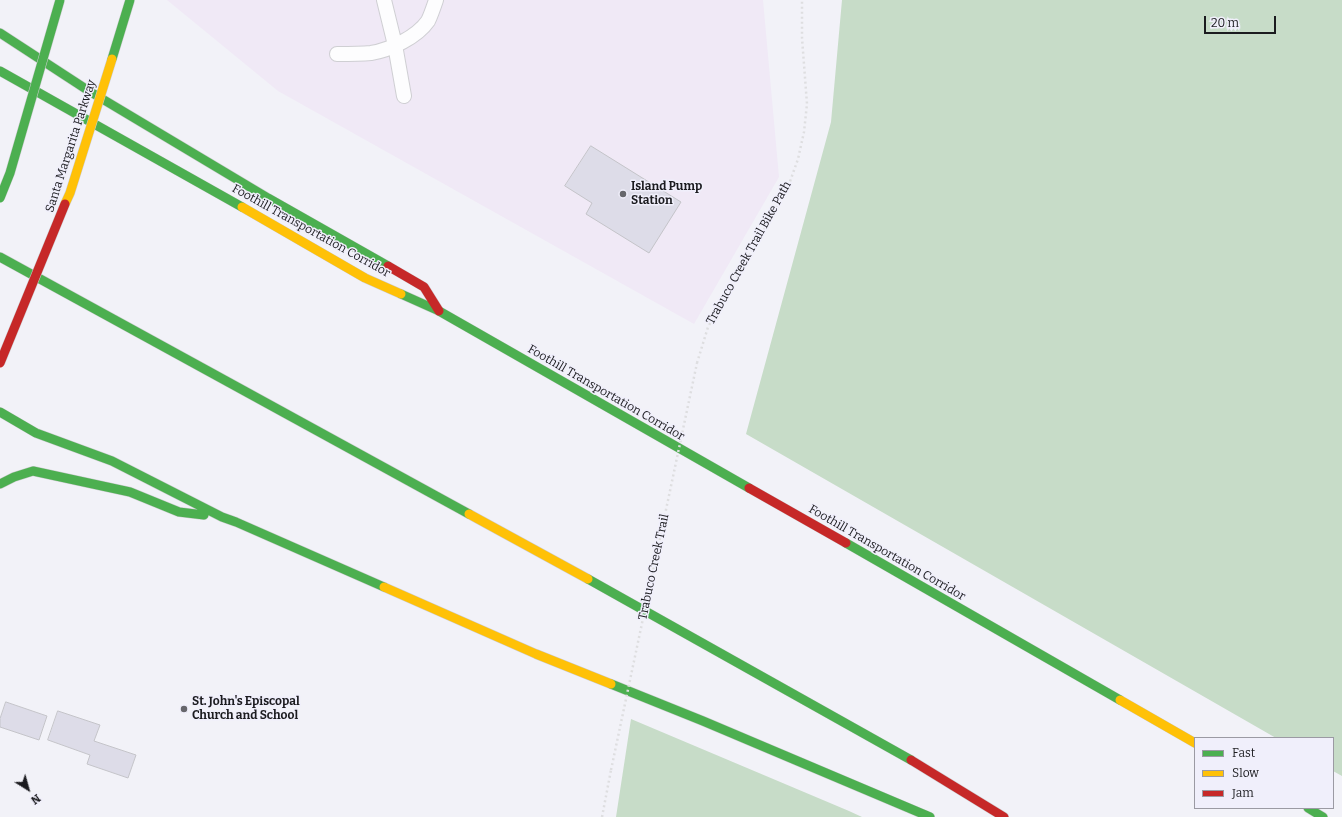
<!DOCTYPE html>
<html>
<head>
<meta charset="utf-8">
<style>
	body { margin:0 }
	#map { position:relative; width:1342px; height:817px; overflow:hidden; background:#f2f2f8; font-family:Bitter,serif }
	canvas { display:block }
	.legend { position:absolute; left:1194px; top:737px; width:140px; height:72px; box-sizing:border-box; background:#f0effb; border:1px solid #9b9aa3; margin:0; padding:5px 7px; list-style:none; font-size:12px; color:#1b1b1f }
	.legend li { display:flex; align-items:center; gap:8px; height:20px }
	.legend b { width:20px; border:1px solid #9b9aa3 }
	.north { position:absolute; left:8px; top:769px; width:40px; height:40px; -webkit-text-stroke:3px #f0effb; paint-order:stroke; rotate:143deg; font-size:11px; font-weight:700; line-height:16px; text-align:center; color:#1b1b1f }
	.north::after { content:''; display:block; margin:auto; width:14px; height:18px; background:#1b1b1f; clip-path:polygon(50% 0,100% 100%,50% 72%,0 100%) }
	.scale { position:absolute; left:1204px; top:16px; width:72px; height:18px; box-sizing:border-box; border:2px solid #1b1b1f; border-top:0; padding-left:5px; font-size:12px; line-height:14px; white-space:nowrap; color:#1b1b1f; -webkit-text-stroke:3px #f0effb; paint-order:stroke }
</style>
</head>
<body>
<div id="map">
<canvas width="1342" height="817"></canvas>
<ul class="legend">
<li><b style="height:5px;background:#4caf50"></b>Fast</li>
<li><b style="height:5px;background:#ffc107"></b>Slow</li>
<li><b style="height:5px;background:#c62828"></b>Jam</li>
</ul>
<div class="north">N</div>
<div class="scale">20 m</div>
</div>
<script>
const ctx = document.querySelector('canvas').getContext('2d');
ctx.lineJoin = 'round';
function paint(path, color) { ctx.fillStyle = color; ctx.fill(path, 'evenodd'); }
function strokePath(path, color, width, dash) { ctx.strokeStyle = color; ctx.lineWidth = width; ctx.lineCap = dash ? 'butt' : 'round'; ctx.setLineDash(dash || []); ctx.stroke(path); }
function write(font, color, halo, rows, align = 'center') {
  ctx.font = font + ' Bitter,serif'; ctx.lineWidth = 3; ctx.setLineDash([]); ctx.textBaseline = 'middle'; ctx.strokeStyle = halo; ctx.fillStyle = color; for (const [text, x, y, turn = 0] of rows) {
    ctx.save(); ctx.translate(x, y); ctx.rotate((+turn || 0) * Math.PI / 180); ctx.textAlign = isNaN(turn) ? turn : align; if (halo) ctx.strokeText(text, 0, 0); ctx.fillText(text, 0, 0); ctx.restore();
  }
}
paint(new Path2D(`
	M167,0H763L779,177L694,324L278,91Z`), '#f0e9f6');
paint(new Path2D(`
	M842,0H1342V776L1333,771V738H1276L746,434L831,122Z
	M631,719L849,811L862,817H616Z`), '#c7dcc8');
const building = new Path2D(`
	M591,146L681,202L649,253L586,214L592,203L565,186Z
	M6,702L47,716L39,740L0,727V719Z
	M58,711L100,725L94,741L136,755L128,778L87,764L90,755L48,740Z`);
paint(building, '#dddce8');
strokePath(building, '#c4c4c9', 1);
const lane = new Path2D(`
	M384,0L395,45L404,96
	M337,54C348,54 360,54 371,53C390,50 417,37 428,21C431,15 434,6 436,0`);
const fast = new Path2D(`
	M0,33L89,91L268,198L388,266
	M0,71L242,207
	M0,257L469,514
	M401,294L439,311L749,488
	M0,412L36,433L112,461L222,517L236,522L384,587
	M0,484L14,477L33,471L130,492L179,512L204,515
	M846,543L1120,700
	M588,579L911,760
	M611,684L703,721L930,817
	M1308,808L1323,817`);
const slow = new Path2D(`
	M242,207L365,278L401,294
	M469,514L588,579
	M384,587L536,654L611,684
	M1120,700L1195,743`);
const jam = new Path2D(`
	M388,266L424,287L439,311
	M749,488L846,543
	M911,760L1004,817`);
strokePath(lane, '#cfcfd3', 16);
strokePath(fast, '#cdcdd0', 10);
strokePath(slow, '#cdcdd0', 10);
strokePath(jam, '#cdcdd0', 10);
strokePath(new Path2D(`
	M697,363L708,327L787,190L798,159L804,132L807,104L802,38V0
	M602,817L611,770`), '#dedee0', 2.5, [2, 3]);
strokePath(lane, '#fdfdfe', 14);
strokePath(fast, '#4caf50', 9);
strokePath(slow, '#ffc107', 9);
strokePath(jam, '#c62828', 9);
const fastBridge = new Path2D(`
	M112,59L130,0
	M0,198L10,173L60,0`);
const slowBridge = new Path2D(`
	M65,204L70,193L112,59`);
const jamBridge = new Path2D(`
	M0,363L65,204`);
strokePath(fastBridge, '#cdcdd0', 10, []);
strokePath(slowBridge, '#cdcdd0', 10, []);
strokePath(jamBridge, '#cdcdd0', 10, []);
strokePath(new Path2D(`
	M611,770L697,363`), '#dedee0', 2.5, [2, 3]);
strokePath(fastBridge, '#4caf50', 9);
strokePath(slowBridge, '#ffc107', 9);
strokePath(jamBridge, '#c62828', 9);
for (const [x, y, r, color] of [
	[623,194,4,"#66666b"],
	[184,709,4,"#66666b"]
]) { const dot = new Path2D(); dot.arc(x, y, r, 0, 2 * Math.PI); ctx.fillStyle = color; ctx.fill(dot); strokePath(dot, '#f0effb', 1.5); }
write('12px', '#1b1b1f', '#f0effb', [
	["Santa Margarita Parkway",71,146,-72],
	["Foothill Transportation Corridor",311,231,29],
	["Trabuco Creek Trail Bike Path",749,253,-61],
	["Foothill Transportation Corridor",606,393,30],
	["Foothill Transportation Corridor",887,553,30],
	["Trabuco Creek Trail",654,567,-78]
]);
write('bold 12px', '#1b1b1f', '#f0effb', [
	["Island Pump",631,187],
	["Station",631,201],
	["St. John's Episcopal",192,702],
	["Church and School",192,716]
], 'left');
</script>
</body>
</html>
